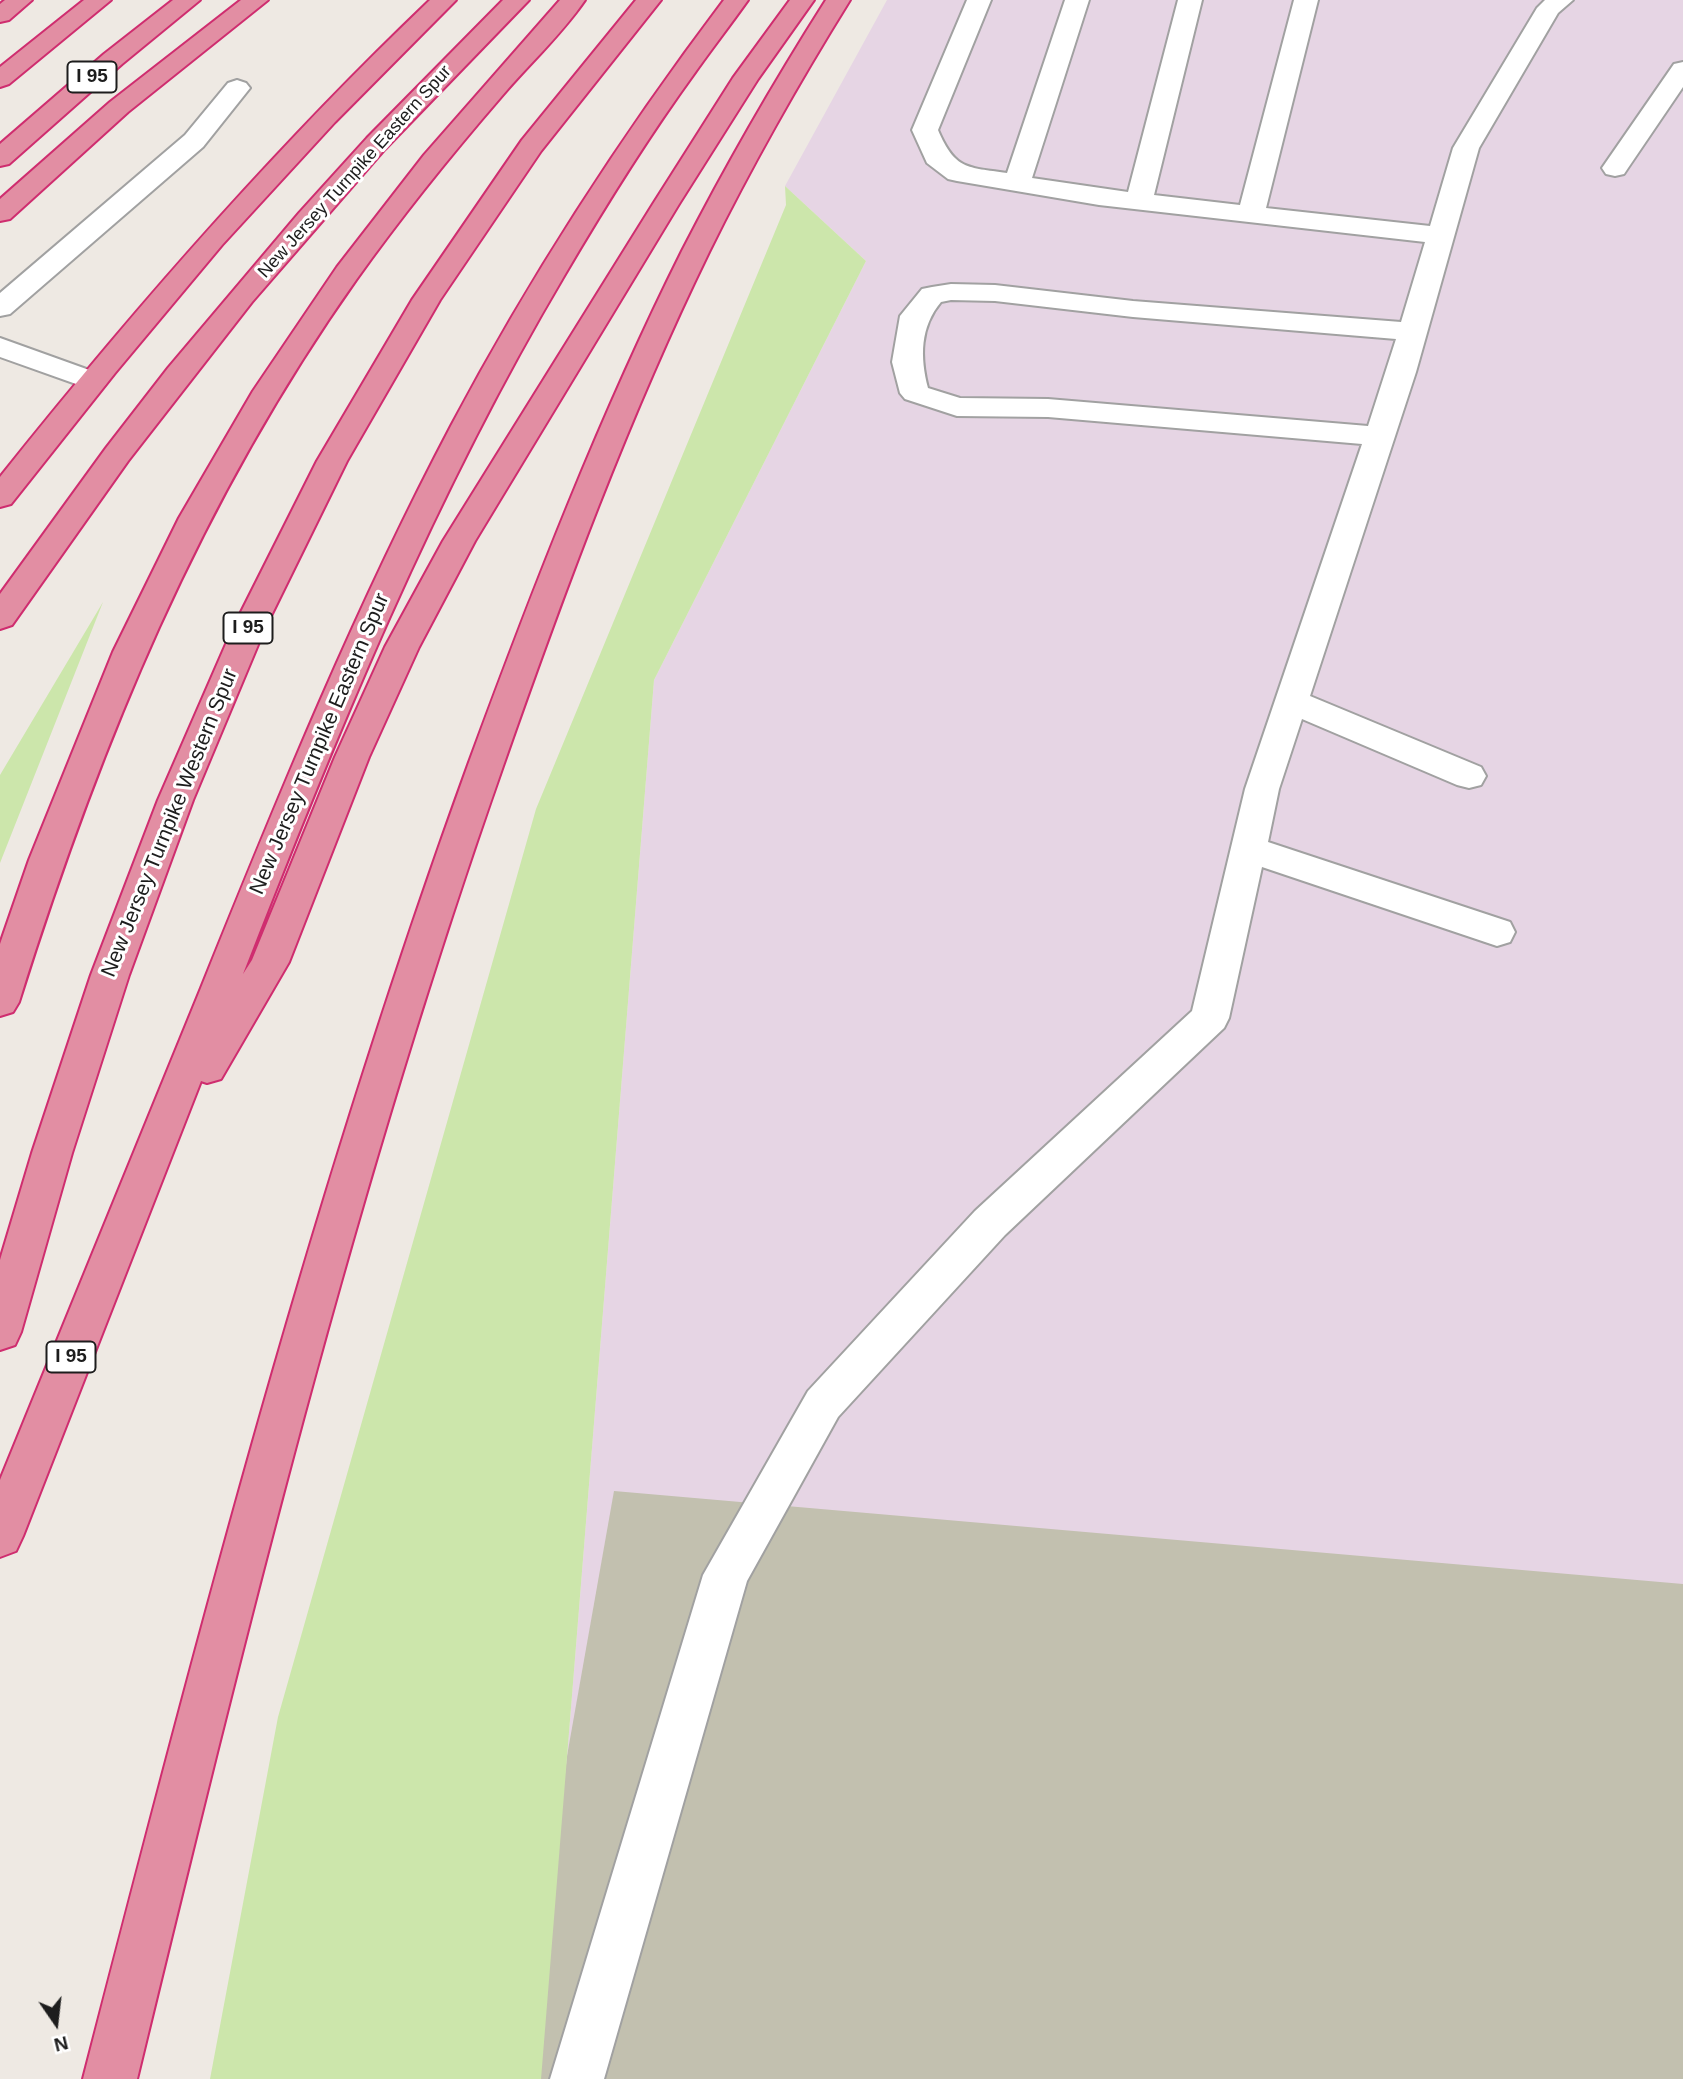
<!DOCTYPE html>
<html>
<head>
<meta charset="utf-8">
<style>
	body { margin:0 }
	#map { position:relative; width:1683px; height:2079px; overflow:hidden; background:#eee9e3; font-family:Arial,sans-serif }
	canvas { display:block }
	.north { position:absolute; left:21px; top:1988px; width:70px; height:70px; -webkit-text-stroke:5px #fff; paint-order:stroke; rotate:166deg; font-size:19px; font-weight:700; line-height:28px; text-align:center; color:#1d1d1d }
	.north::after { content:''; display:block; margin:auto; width:24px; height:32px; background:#1d1d1d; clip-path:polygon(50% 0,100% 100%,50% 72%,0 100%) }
</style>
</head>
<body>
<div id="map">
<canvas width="1683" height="2079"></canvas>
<div class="north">N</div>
</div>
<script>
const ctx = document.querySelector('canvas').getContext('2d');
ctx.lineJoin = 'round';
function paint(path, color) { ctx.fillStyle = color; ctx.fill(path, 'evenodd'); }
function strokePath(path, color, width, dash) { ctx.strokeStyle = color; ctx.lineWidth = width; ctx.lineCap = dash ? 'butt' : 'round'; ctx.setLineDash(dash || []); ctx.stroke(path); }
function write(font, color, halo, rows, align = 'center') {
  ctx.font = font + ' Arial,sans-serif'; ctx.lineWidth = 6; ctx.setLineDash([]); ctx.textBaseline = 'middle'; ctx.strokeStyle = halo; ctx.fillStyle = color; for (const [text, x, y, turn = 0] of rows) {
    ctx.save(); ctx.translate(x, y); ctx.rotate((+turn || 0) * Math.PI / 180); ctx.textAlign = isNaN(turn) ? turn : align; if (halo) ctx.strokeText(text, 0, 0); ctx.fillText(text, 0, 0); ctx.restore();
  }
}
paint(new Path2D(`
	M887,0H1683V2079H541L654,680L866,261L785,186Z`), '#e6d5e4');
paint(new Path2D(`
	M614,1491L1683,1584V2079H531L567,1756Z`), '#c2c0af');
paint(new Path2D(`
	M785,186L866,261L654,680L541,2079H210L278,1717L536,809L786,205Z
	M103,602L0,863V775Z`), '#cce6ab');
const minor = new Path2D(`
	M967,0H991L938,130C955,170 967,167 1007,173L1065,0H1089L1032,178L1128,192L1178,0H1202L1154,195L1240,205L1294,0H1318L1266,208L1430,226L1453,148L1537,8L1545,0H1573L1558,13L1479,148L1416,372L1310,696L1481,767L1486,776L1481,785L1469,788L1457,785L1302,719L1279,789L1268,842L1510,922L1515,932L1510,942L1497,946L1262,867L1229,1018L1224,1028L1005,1235L838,1417L747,1581L604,2079H550L703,1575L808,1391L975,1211L1192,1011L1245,789L1362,444L1048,417L957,416L905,399L900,393L892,362L900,316L922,289L932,287L951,284L995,285L1133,301L1401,322L1425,242L1099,205L957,181L948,179L927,163L912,130ZM951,300L995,301L1133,317L1396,339L1368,426L1048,399L960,398L928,388C920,357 920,327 941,302Z
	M1683,62V87L1628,168L1624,174L1615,176L1606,174L1602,168L1674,64Z
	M237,80L246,83L250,88L203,147L10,314L0,316V293L185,135L228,83Z
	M0,338L103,375L108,381L103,387L93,390L0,357Z`);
const highway = new Path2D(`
	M5,0H32L9,20L0,22V4Z
	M84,0H111L9,84L0,87V67Z
	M173,0H200L122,64L9,164L0,166V144L104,54Z
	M241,0H268L128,112L10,219L0,221V199L110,102Z
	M430,0H456L335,122L222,245L115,373L11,504L0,507V477C134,309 275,148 430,0Z
	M503,0H529L385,149L252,302L128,461L12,625L0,629V594L106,448L168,368L299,213L367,138Z
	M560,0H585C561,35 528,65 501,97C450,156 401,217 356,280C199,502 100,744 19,1002L13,1012L0,1016V944L29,860L113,652L179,518L253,391L337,267L424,155Z
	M636,0H661L541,151L440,300L347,461L265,628L193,800L129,975L72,1153L21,1332L15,1345L0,1350V1260L32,1153L91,975L158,800L233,628L317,461L412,300L522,140Z
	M724,0H748C731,24 713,47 696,71C648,137 605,206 564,276C433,497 336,735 243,974L252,960L335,757L385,647L443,541L653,204L733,78L790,0H814L758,79L679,204L475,541L419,647L369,757L289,962L221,1079L207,1083L201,1081L23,1536L16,1551L0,1557V1480C67,1316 134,1152 201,988C278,797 355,608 451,426C530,277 622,135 724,0Z
	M826,0H850C799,82 752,165 709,252C628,418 564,592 503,766C351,1198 245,1635 137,2079H83C198,1635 311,1197 468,765C532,591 599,417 682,251C726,165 774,82 826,0Z`);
strokePath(minor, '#a1a1a1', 4);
strokePath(highway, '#cf2d6f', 4);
paint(minor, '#fff');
paint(highway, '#e28ea3');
write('18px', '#1d1d1d', '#fff', [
	["New Jersey Turnpike Eastern Spur",355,172,-48]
]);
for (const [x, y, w] of [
	[92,77,49],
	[248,628,49],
	[71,1357,49]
]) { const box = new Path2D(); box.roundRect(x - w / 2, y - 15.5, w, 31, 5); ctx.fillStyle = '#fff'; ctx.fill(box); strokePath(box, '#1d1d1d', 2); }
write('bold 19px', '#1d1d1d', null, [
	["I 95",92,77],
	["I 95",248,628],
	["I 95",71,1357]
]);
write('21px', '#1d1d1d', '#fff', [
	["New Jersey Turnpike Eastern Spur",320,744,-67],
	["New Jersey Turnpike Western Spur",170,823,-68]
]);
</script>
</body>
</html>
